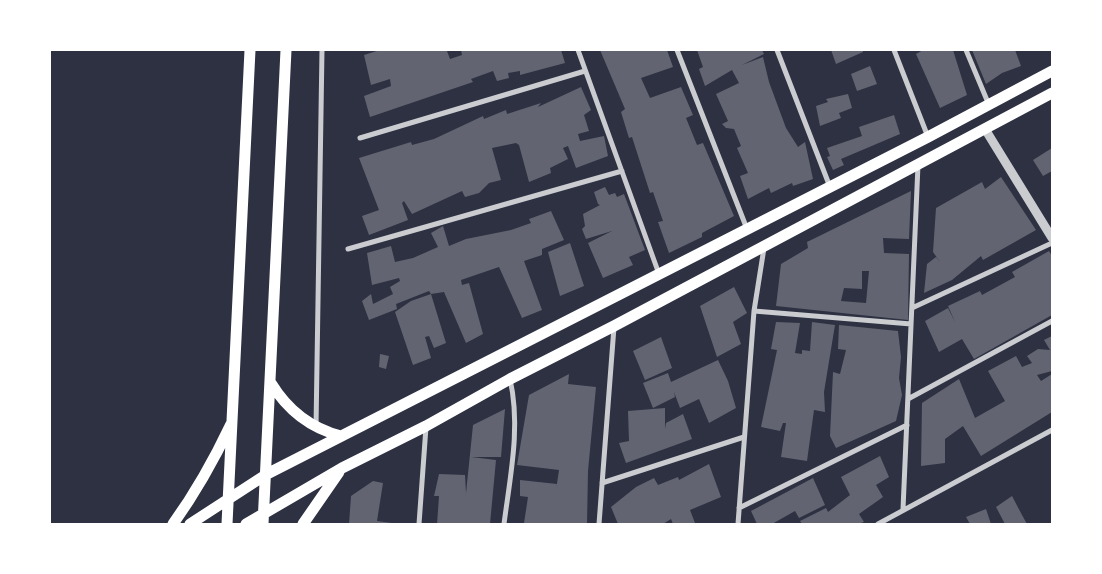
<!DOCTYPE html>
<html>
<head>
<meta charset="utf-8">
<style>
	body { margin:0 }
	#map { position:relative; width:1102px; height:574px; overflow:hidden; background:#2d3142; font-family:"Noto Sans",sans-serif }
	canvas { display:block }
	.frame { position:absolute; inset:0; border:51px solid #fff; pointer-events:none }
</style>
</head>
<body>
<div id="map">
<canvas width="1102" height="574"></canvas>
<div class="frame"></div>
</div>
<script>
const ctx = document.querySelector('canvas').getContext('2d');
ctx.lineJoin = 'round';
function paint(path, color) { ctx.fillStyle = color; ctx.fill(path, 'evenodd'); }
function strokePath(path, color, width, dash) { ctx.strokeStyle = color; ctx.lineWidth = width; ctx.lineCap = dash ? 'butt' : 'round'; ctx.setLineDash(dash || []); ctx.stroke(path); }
paint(new Path2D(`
	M380,50H449L447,51L450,59L462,55L461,50H561L565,63L520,75V71L508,73L509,78L497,81L493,71L471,79L473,82L370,117L364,96L391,86L390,79L371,85L364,55Z
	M600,50H667L673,67L641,78L650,98L681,87L693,115L686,118L697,145L703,143L734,216L702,233V237L669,253L658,222L663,221L653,192L650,193L632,137L629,138L621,112L625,109Z
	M697,50H762L764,54L742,65L763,57L769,82L786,128L798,147L805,142L813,179L793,186L792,183L771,193L769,188L748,199L740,176L748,173L737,148L741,146L734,129L726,128L722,124L728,121L716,94L739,83L732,70L705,86L699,69L703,67Z
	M831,50H863V52L836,64Z
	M923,50H953L967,95L940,108L916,54Z
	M972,50H1015L1021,66L1002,73L986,84Z
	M870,66L877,84L857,91L851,74Z
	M581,87L591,110L584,115L589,131L578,134L580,141L604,136L608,156L576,168L568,146L563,148L568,159L550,168L551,173L529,182L519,145L516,143L492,148L501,180L489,183L479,193L465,197L462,191L412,214L404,201L402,203L408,220L369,235L362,216L379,210L359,158L411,142L412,145L434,139L483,116L484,119L506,110L507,114L541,103L538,107Z
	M848,94L852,108L839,113L841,118L820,126L816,106L828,102L826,99Z
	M894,115L900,134L841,159L844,165L833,170L827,157L830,156L827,148L862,136L859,127Z
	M1052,148V171L1043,176L1033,160Z
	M1001,177L1036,230L983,260L981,256L952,280L924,293L927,264L936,257L940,262L933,252L936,208L982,182L985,189Z
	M605,187L609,195L615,193L617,197L624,194L645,250L629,257L633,265L603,278L588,243L612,231L586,239L582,229L585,226L583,214L600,205L598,204L594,192Z
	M911,191L909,239L883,238L884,253L909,254L908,320L776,306L781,264L808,248L807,242ZM862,271H869L866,303L841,301L844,288L862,289Z
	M551,211L564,240L542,249V255L524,261L542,310L522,318L499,267L461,280L462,285L469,283L483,334L466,343L444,292L431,294L446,343L434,348L429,336L425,337L431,358L413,365L395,312L411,301L431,294L429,291L396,304L397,309L369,320L362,301L371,294L373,304L393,294L390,287L400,281L399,278L372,285L367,253L391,246L395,262L413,258L438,247L431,233L443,226L449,246L466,239L511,230L531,223L529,219Z
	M570,243L584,286L560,296L548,252Z
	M1049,251L1052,256V315L974,359L962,339L939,352L925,321L948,308L955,322L948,306L980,291L982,295L1015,277L1012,272Z
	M734,287L747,313L733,322L741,344L717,357L700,306Z
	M776,322L800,323L795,353L802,354V350L810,351L812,322L835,325L824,392L825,412L814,410L807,461L781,457L786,423H783L780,431L761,427L777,350L771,349Z
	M839,325L898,331L901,357L899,378L902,395L896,421L836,448L830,436L833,372L840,374L846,350L838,349Z
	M1052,336V371L1037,375L1041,381L1052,374V412L981,456L963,426L945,439V463L921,466L922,403L959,379L975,418L1005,401L988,371L1016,356L1022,367L1032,363L1027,356L1038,349L1050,350L1044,340Z
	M661,337L672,368L645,380L633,351Z
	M380,354L389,356L386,369L379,367Z
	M718,360L728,381L736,408L709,423L699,399L680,408L674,392L675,397L653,408L643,383L668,373L671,382Z
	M569,374L568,384L596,387L588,471L587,524L524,523L528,497L520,496V480L557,484L556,490L559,470L517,465L529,395Z
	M665,408V429L666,423L683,414L692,439L626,463L619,443L629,441L628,411Z
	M505,409L501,457H471L496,460L490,524H437L439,496H434L439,474L465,475L466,493L473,425Z
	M880,456L889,477L876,485L883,497L859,514L864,522L858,524H802L800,521L826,508L828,512L850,495L841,477Z
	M709,464L721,497L690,510L695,523L673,524L671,519L663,524H618L611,507L636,487L654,478L658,485L678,477L679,480Z
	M813,478L825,505L799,518L795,511L772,524H757L751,511Z
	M373,481L383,483L377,521L399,524H349L351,496Z
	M1012,496L1022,515L1027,524H1005L996,507Z
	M986,509L991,524H970L966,517Z`), '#626471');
strokePath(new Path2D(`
	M578,50L659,274
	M677,50L747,229
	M777,50L830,187
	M894,50L928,137
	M966,50L989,105
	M360,138L585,71
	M348,249L622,171
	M912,308L1052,243
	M754,311L911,324
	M908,399L1052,321
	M316,427L322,50
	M602,483L744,437
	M739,508L907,425
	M903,509L918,165
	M419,524L426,427
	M504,524C510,477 521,427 510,379
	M599,524L614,327
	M738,524L754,311L764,248
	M878,524L1052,430`), '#caccd0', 5);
strokePath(new Path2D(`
	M985,129L1052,238`), '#caccd0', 9);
strokePath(new Path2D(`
	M271,383C288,411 310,428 341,436
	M173,524C196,492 214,460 231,424
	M190,524L267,474L928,137L1052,71
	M227,524L250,50
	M246,524L342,468L426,426L510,379L614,326L1052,93
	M263,524L286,50
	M303,524L339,472`), '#fff', 11);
</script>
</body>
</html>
